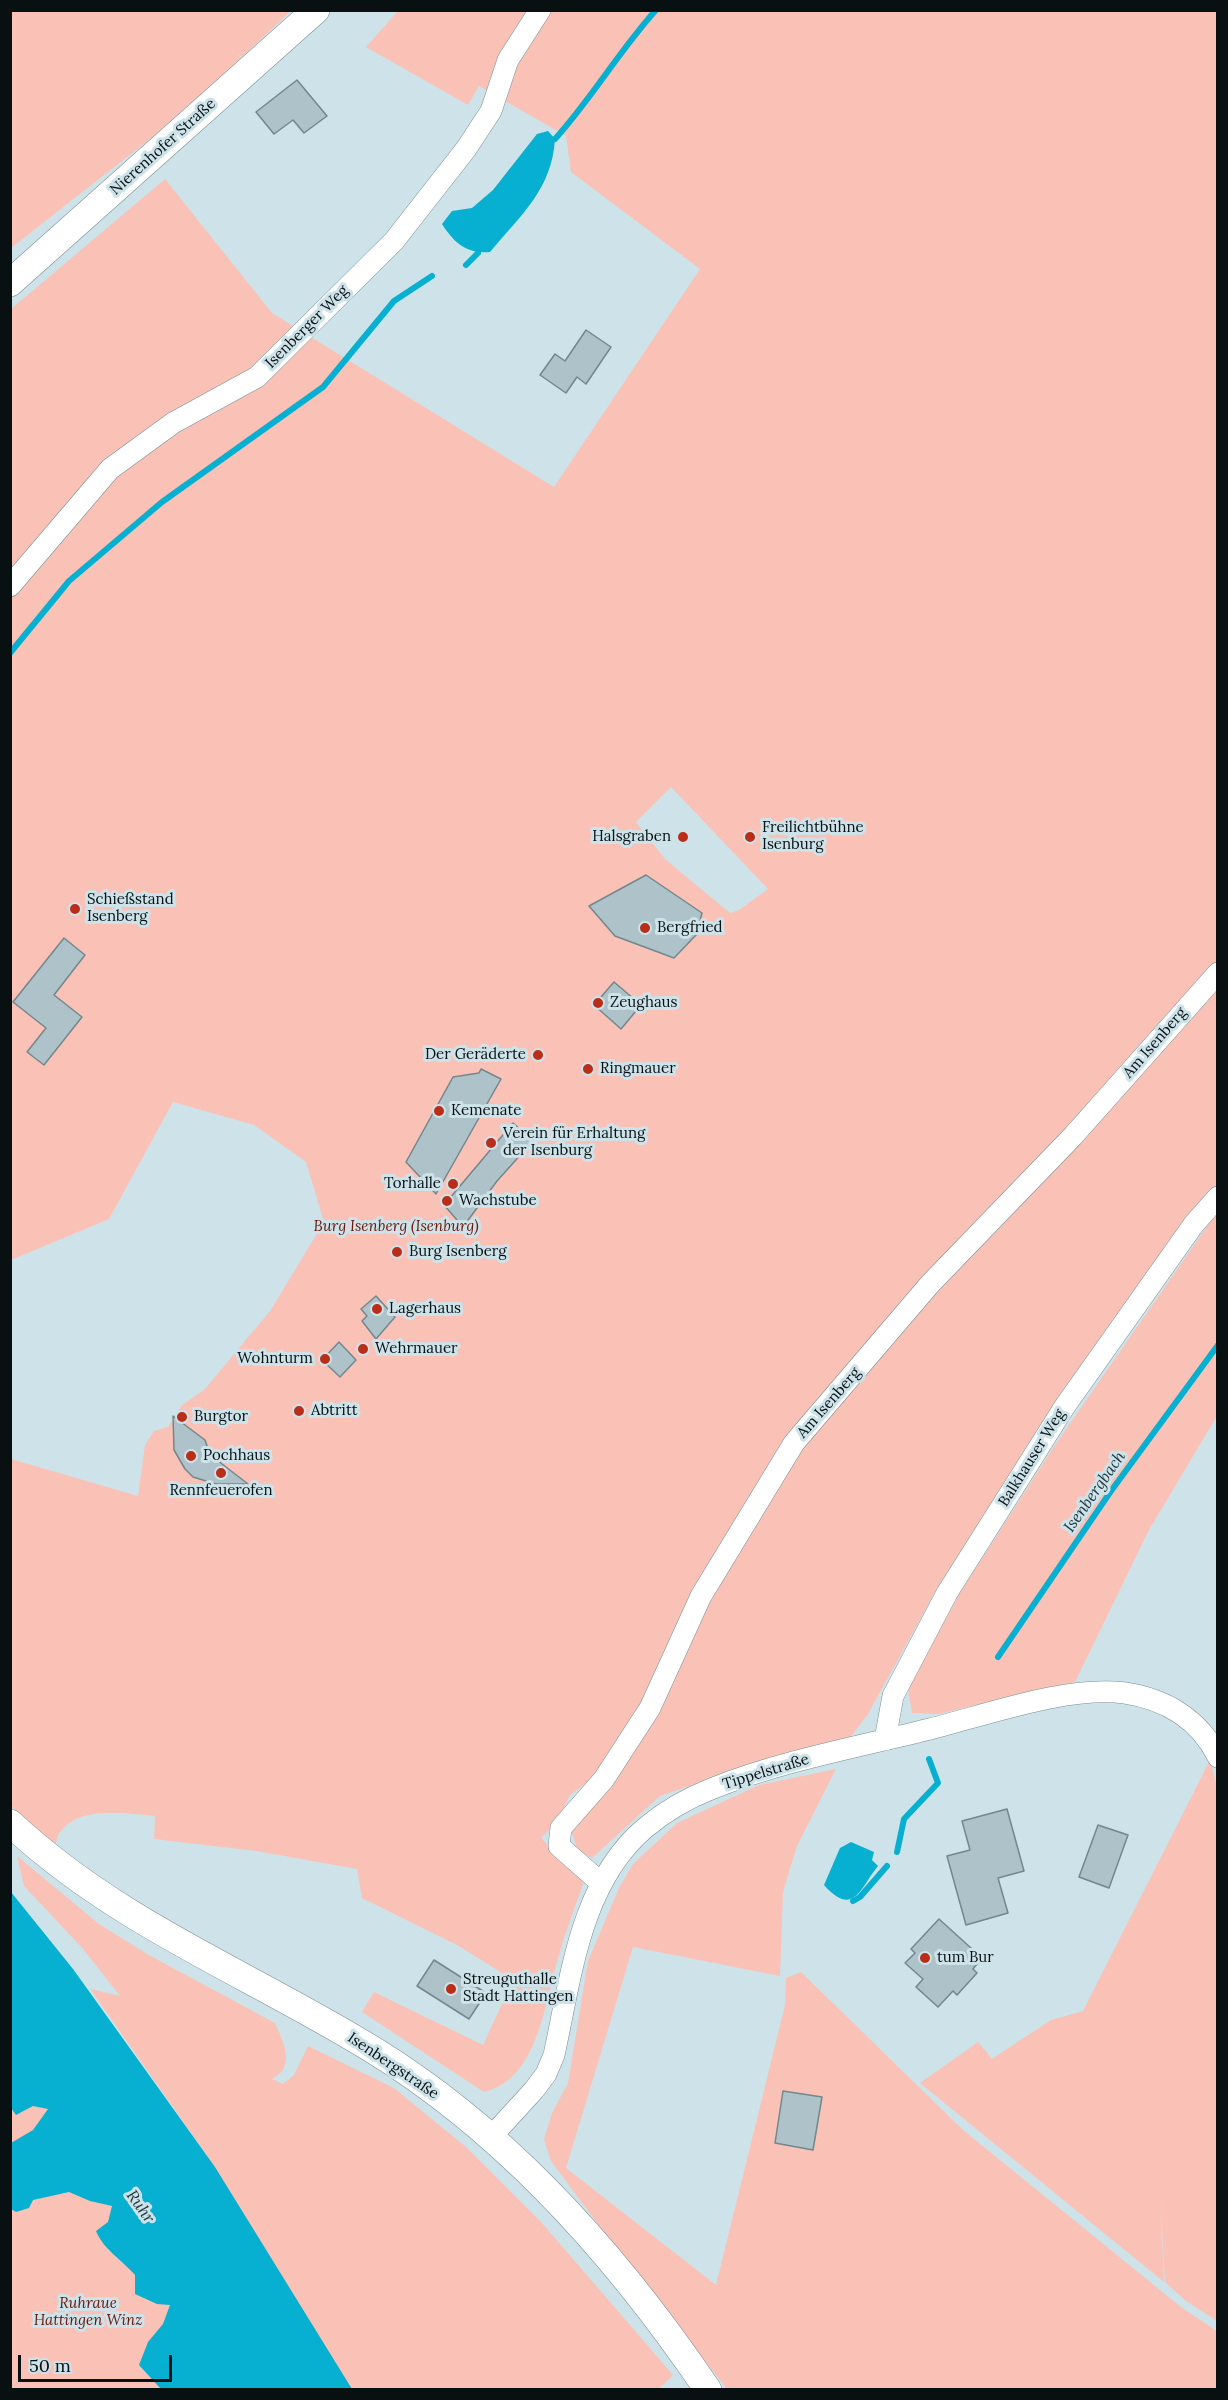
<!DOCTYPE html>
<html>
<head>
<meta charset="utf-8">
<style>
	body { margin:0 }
	#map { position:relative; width:1228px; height:2400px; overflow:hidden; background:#cde3e9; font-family:Lora,serif }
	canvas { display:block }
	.frame { position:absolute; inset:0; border:12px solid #081012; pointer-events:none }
	.scale { position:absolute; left:18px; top:2355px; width:154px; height:27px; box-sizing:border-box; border:3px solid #081012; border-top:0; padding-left:8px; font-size:18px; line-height:21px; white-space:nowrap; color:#081012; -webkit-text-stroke:4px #cde3e9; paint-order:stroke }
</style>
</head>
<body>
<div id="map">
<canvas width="1228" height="2400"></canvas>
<div class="frame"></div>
<div class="scale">50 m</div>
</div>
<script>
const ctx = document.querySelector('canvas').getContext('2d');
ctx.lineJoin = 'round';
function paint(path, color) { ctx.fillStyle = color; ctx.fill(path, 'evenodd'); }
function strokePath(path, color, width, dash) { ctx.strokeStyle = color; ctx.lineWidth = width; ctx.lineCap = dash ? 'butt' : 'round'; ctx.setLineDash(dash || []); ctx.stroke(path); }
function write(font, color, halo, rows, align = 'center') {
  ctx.font = font + ' Lora,serif'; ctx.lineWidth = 6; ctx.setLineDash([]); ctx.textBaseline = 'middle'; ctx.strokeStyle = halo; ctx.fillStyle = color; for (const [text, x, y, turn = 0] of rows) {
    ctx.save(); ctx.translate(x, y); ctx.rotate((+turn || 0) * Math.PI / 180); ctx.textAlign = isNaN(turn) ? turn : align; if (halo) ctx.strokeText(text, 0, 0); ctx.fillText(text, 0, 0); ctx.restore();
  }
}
paint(new Path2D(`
	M11,11H291L242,57L238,54L241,58L187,110L11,248Z
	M398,11H1217V962L1062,1142L789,1441L644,1708L598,1775L570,1795L557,1822L541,1838L584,1881C576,1905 566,1930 559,1955C545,2000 539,2079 484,2092L362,2012L374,1992L483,2045L513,1980L459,1946L362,1898L357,1869L256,1851L154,1839L155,1816C127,1814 82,1805 61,1831C57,1834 56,1843 55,1848L11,1806V1459L138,1496L145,1445L154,1431L168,1427L182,1405L204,1390L270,1311L324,1222L306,1162L254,1125L173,1102L109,1219L11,1260V309L165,179L272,313L554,487L700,269L571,172L566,136L479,86L468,105L366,47ZM671,787L768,889L739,910L730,913L665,859L636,822Z
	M1217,991V1187L939,1585L868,1714L849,1739L754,1764L660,1796L592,1858L577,1850L572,1832L581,1814L706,1597L798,1452L935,1289L1076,1144Z
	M1217,1212V1416L1149,1530L1075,1682L938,1714L912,1713L908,1689L958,1596L1055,1445Z
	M1210,1760L1218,1791L1217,2321L1186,2301L1165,2282L1160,2197L1164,2282L920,2083L978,2042L992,2059L1051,2020L1083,2011Z
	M836,1769L797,1846L783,1892L780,1976L633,1947L566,2168L716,2285L785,2005L786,1978L801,1972L963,2130L1181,2307L1217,2331V2389H727L623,2258L551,2161L544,2139L552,2113L568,2083L588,1961L619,1888L633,1864L677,1823L759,1785Z
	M17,1856L99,1924L147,1954L275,2023C281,2036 291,2055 283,2070C281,2073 275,2077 272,2079L283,2084L294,2075L308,2046L394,2088L466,2147L542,2223L673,2375L658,2390L351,2389L208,2157L90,1989L120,1996L84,1950L24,1886Z
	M10,2052L96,2176L223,2389H11Z`), '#fac2b6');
paint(new Path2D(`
	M548,131L555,139C552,189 521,215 490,252C467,254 454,243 442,224L452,211L472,208L493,190L537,134Z
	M851,1842L874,1852L872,1860L878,1866C861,1886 854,1919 824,1885L840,1848Z
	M11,1892L73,1969L215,2167L352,2389H161L139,2365L148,2342L163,2324L170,2305L157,2304L135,2294V2275C121,2259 104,2250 96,2231L108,2222L112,2206L90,2201L69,2192L33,2200L29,2208L16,2212L11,2209V2143L33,2130L48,2109L33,2106L16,2115L11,2108Z`), '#07afd0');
strokePath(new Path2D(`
	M555,139C592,98 619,51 656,10
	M466,265L478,253
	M10,653L69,581L162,502L323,387L394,301L432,276
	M998,1657L1111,1491L1218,1345
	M897,1852L904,1819L938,1783L929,1759
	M853,1901L860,1897L887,1866`), '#07afd0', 6);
const building = new Path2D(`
	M297,80L327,116L304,133L293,120L274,134L256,112Z
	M586,330L611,347L586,384L577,377L566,393L540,375L555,354L565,361Z
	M646,875L702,913L697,934L674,958L615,936L589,906Z
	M64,938L85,955L54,995L82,1017L44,1065L27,1052L46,1028L13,1002Z
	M614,982L641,1005L621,1029L594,1005Z
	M481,1069L501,1079L436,1194L406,1162L453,1077L479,1073Z
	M513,1123L533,1141L497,1181L463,1227L444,1205Z
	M376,1296L395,1317L376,1339L362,1321L367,1316L361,1309Z
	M339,1342L356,1360L340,1377L322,1360Z
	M173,1416L205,1440L207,1446L204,1450L248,1484H216L193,1477L185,1469L174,1450Z
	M1007,1809L1024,1871L998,1878L1008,1913L966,1925L947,1856L970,1850L962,1821Z
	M1098,1825L1128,1835L1109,1888L1079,1877Z
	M939,1919L982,1958L973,1969L977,1973L957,1995L953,1991L938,2007L916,1987L923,1979L905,1963L915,1953L911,1949Z
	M434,1960L486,1993L469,2019L417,1986Z
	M783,2091L822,2097L813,2150L775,2143Z`);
paint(building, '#aec3c9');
strokePath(building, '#73878d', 1.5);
const minor = new Path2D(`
	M10,586L110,469L173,423L257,377L394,241L466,149L491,111L508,60L540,10
	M885,1740L893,1696L947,1593L1065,1406L1194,1224L1218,1197
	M601,1883L559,1846L561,1828L604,1779L650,1708L701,1596L794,1443L930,1284L1073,1136L1218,973
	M491,2137L534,2090L546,2074L554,2055C571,1978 580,1883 645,1828C664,1812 688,1798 711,1789C781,1761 857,1747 930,1729C986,1715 1069,1685 1125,1693C1166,1699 1200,1720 1218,1757`);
const major = new Path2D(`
	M10,283L316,10
	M10,1823C119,1924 246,1972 370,2048C508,2132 618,2257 708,2390`);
strokePath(minor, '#7a8e94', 22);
strokePath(major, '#7a8e94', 28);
strokePath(minor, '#fff', 21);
strokePath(major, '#fff', 27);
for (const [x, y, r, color] of [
	[683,837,6,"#ba2e19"],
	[750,837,6,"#ba2e19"],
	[75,909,6,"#ba2e19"],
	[645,928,6,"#ba2e19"],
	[598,1003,6,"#ba2e19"],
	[538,1055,6,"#ba2e19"],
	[588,1069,6,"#ba2e19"],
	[439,1111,6,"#ba2e19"],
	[491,1143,6,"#ba2e19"],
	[453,1184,6,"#ba2e19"],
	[447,1201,6,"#ba2e19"],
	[397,1252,6,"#ba2e19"],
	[377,1309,6,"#ba2e19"],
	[363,1349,6,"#ba2e19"],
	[325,1359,6,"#ba2e19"],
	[299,1411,6,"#ba2e19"],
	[182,1417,6,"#ba2e19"],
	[191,1456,6,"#ba2e19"],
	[221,1473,6,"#ba2e19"],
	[925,1958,6,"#ba2e19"],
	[451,1989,6,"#ba2e19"]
]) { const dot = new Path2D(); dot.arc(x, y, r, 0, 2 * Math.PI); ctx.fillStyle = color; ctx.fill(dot); strokePath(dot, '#cde3e9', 2); }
write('15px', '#081012', '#cde3e9', [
	["Nierenhofer Straße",163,147,-42],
	["Isenberger Weg",307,327,-45],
	["Am Isenberg",1155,1043,-49],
	["Am Isenberg",829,1403,-49],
	["Balkhauser Weg",1032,1458,-58],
	["Tippelstraße",766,1772,-17],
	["Isenbergstraße",393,2066,34]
]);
write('15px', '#081012', '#cde3e9', [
	["Freilichtbühne",762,828],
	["Isenburg",762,845],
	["Halsgraben",671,837,"right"],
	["Schießstand",87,900],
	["Isenberg",87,917],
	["Bergfried",657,928],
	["Zeughaus",610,1003],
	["Der Geräderte",526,1055,"right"],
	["Ringmauer",600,1069],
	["Kemenate",451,1111],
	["Verein für Erhaltung",503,1134],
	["der Isenburg",503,1151],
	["Torhalle",441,1184,"right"],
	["Wachstube",459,1201],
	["Burg Isenberg",409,1252],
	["Lagerhaus",389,1309],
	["Wehrmauer",375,1349],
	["Wohnturm",313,1359,"right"],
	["Abtritt",311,1411],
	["Burgtor",194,1417],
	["Pochhaus",203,1456],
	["Rennfeuerofen",221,1491,"center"],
	["tum Bur",937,1958],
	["Streuguthalle",463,1980],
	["Stadt Hattingen",463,1997]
], 'left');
write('italic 15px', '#6d1509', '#cde3e9', [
	["Burg Isenberg (Isenburg)",396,1227],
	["Ruhraue",88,2304],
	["Hattingen Winz",88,2321]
]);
write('italic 16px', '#21373e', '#cde3e9', [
	["Isenbergbach",1095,1492,-55],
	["Ruhr",140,2207,55]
]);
</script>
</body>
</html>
